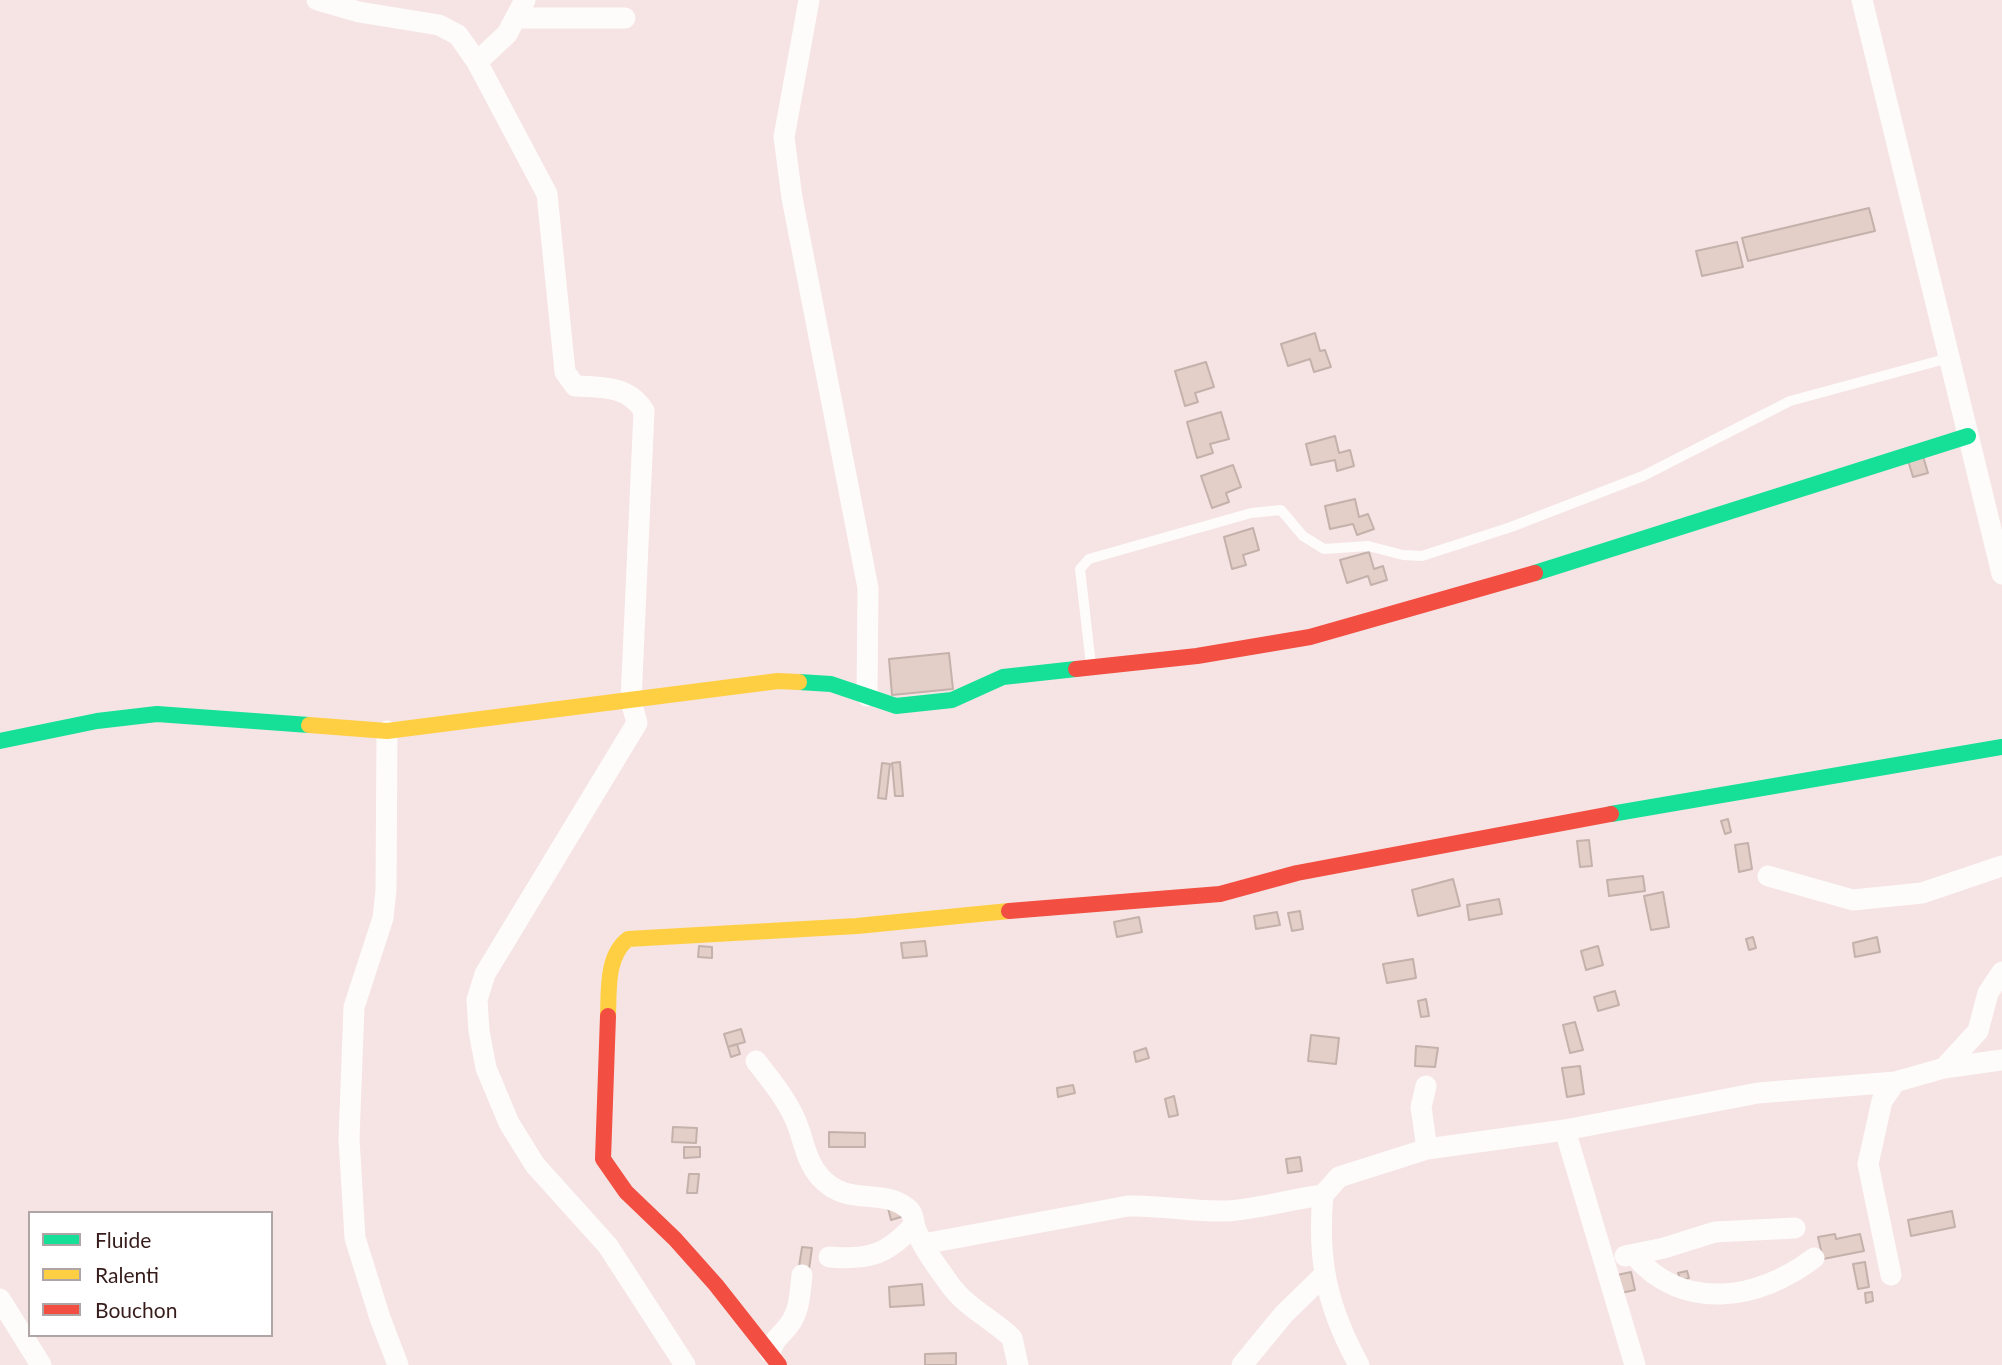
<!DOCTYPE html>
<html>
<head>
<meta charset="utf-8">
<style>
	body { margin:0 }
	#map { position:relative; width:2002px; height:1365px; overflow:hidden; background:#f5e4e3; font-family:Lato,sans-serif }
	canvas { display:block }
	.legend { position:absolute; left:28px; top:1211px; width:245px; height:126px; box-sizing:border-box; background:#fff; border:2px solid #afa5a4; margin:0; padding:9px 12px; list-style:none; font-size:21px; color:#361d1b }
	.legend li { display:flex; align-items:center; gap:14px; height:35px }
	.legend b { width:35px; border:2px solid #afa5a4 }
</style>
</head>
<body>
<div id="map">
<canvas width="2002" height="1365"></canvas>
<ul class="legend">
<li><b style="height:9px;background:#16e098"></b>Fluide</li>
<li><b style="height:9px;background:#ffcf43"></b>Ralenti</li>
<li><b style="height:9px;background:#f24e42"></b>Bouchon</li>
</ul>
</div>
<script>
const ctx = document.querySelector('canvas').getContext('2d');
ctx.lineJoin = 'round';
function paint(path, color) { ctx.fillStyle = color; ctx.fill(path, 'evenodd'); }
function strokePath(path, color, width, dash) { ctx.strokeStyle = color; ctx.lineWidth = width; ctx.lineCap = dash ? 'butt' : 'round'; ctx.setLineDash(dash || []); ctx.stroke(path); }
const building = new Path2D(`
	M1869,208L1875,231L1748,261L1742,238Z
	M1737,242L1743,267L1702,276L1696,251Z
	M1315,333L1320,351L1325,350L1331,367L1314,372L1310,359L1288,366L1281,344Z
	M1206,362L1214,387L1195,393L1198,402L1185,406L1175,371Z
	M1221,412L1229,439L1210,444L1213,453L1197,458L1187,422Z
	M1335,436L1339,453L1350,450L1354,466L1337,471L1335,460L1311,465L1306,444Z
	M1922,453L1928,473L1913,477L1907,457Z
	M1233,465L1241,487L1226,493L1229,502L1212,508L1201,476Z
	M1355,499L1359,517L1368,514L1374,529L1357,535L1353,524L1330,529L1325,506Z
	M1253,528L1259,550L1243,555L1246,565L1232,569L1224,537Z
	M1369,552L1374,569L1383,566L1387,580L1371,585L1368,576L1347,583L1340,560Z
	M949,653L953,689L892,695L889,659Z
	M900,762L903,796H895L892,763Z
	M882,763L890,764L886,799L878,798Z
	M1728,819L1731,832L1725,834L1721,821Z
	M1589,840L1592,866L1580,867L1577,841Z
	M1748,843L1752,869L1739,872L1735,845Z
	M1643,876L1645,891L1609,896L1607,880Z
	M1453,879L1460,906L1418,916L1412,890Z
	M1663,892L1669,927L1651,930L1644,896Z
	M1499,899L1502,914L1469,920L1467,905Z
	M1300,911L1303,929L1292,931L1288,913Z
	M1277,912L1280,925L1256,929L1254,916Z
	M1139,917L1142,932L1117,937L1114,922Z
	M1753,937L1756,948L1749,950L1746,939Z
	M1877,937L1880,952L1855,957L1853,943Z
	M925,941L927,956L903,958L901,943Z
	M699,946L712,947V958L698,957Z
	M1598,946L1603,965L1586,970L1581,951Z
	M1413,959L1416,978L1387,983L1383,964Z
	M1615,991L1619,1005L1598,1011L1594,997Z
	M1426,999L1429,1016L1421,1017L1418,1001Z
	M1575,1022L1583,1050L1570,1053L1563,1025Z
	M741,1029L745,1042L728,1047L724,1034Z
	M1311,1035L1339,1038L1336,1064L1308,1061Z
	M737,1044L740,1054L731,1057L728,1047Z
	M1416,1046L1438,1048L1435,1067L1415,1066Z
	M1146,1048L1149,1058L1136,1062L1134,1052Z
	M1580,1066L1584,1094L1567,1097L1562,1068Z
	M1073,1085L1075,1093L1058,1097L1057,1088Z
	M1174,1096L1178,1115L1169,1117L1165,1099Z
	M673,1127L697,1128L696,1143L672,1142Z
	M829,1132L865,1133V1147H829Z
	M684,1147H700V1157L684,1158Z
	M1300,1157L1302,1171L1288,1173L1286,1159Z
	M689,1174H699L697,1193H687Z
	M897,1206L901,1217L891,1220L888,1208Z
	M1952,1211L1955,1227L1911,1236L1908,1220Z
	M1835,1234L1836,1239L1860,1234L1864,1251L1823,1259L1818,1237Z
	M802,1247L812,1248L809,1269L799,1267Z
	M1865,1262L1869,1287L1858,1289L1853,1264Z
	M1687,1271L1689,1278L1681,1281L1678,1273Z
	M1631,1272L1635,1290L1621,1293L1617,1275Z
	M922,1284L924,1305L890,1307L889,1287Z
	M1872,1292L1873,1301L1866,1303L1865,1293Z
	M956,1353V1365H925V1354Z`);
paint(building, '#e3cec8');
strokePath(building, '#c4b1ab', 2);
strokePath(new Path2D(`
	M1091,665L1080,569L1089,559L1251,513L1281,510L1303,536L1324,549L1368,546L1403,555L1422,556L1511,527L1643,476L1790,401L1949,358`), '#fefbfb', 10);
strokePath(new Path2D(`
	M317,0L359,12L439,25L458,35L477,62L547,194L565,372L575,386C602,387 629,386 644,411L631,701L637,723L485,974L477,1000L479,1031L486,1068L509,1123L535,1165L608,1246L685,1365
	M809,0L784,137L792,198L868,588L867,696
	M1862,0L2002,574
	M516,18H625
	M477,62L507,34L525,0
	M387,731L386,890L383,918L354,1007L349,1139L355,1238L380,1318L398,1365
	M1768,876L1853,900L1922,893L2002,866
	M756,1061C770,1079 785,1097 795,1119C804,1139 805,1160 820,1177C848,1208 881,1187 907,1208C914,1213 913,1220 915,1227C922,1247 936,1265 948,1282C965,1307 991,1318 1012,1338L1018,1365
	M1944,1068L1978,1031L1988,993L2002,972
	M1426,1086L1421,1107L1427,1149
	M1565,1130L1635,1365
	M1323,1195C1317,1260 1327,1307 1359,1365
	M923,1244L1128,1206C1161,1205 1193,1212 1226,1211C1259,1209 1290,1199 1323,1195L1339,1177L1427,1149L1565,1130L1758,1093L1895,1082L1944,1068L2002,1060
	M1634,1255C1683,1313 1759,1300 1814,1258
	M1625,1256L1664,1248L1715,1232L1795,1228
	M829,1257C869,1260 887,1255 914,1225
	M1891,1275L1868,1164L1882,1101L1895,1082
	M0,1299L41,1365
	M770,1352C776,1336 780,1337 789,1325C800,1311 800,1292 802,1275
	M1242,1365L1284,1314L1323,1276`), '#fefbfb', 21);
strokePath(new Path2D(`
	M1535,573L1968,436
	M799,682L831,684L896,706L952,700L1003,677L1076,669
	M0,741L97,721L157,714L309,725
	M1611,814L2002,747`), '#16e098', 16);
strokePath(new Path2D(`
	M309,725L387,731L778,681L799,682
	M608,1016C609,991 606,956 628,939L857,926L1009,911`), '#ffcf43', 16);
strokePath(new Path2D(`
	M1076,669L1197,656L1310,637L1535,573
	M1009,911L1220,894L1297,873L1611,814
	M608,1016L603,1159L626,1192L675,1239L716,1285L779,1365`), '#f24e42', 16);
</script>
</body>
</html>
